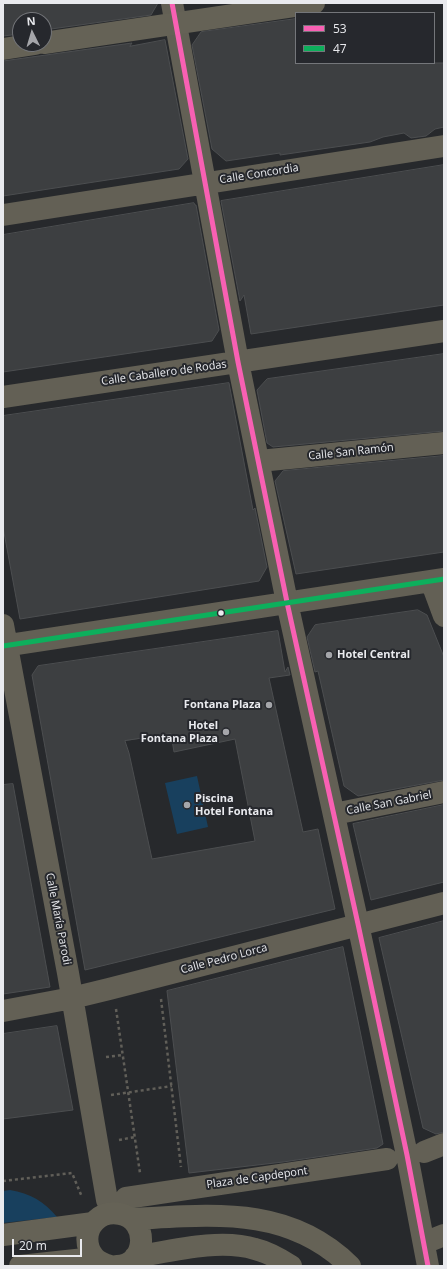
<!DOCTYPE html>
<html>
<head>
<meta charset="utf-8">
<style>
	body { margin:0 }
	#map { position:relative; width:447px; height:1269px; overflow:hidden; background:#27292c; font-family:"Open Sans",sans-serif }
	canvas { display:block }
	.frame { position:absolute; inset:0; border:4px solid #e9eaee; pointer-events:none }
	.legend { position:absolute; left:295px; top:12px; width:140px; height:52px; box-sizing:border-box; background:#26282d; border:1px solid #74767a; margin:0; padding:5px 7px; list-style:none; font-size:12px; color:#e9eaee }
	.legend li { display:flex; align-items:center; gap:8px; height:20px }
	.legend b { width:20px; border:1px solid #74767a }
	.north { position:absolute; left:12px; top:12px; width:40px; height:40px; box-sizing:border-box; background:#26282d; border:1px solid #74767a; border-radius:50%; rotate:355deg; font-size:11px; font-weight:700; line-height:16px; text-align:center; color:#e9eaee }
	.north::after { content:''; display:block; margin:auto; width:14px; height:18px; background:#a5a6aa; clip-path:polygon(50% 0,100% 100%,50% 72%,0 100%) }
	.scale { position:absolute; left:12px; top:1239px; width:70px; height:18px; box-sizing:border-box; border:2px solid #e9eaee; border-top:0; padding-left:5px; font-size:12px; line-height:14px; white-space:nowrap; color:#e9eaee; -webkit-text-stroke:3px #26282d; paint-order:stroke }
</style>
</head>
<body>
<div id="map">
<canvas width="447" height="1269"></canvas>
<div class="frame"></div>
<ul class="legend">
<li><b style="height:5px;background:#f860b3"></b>53</li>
<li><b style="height:5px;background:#0daf5c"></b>47</li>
</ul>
<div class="north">N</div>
<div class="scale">20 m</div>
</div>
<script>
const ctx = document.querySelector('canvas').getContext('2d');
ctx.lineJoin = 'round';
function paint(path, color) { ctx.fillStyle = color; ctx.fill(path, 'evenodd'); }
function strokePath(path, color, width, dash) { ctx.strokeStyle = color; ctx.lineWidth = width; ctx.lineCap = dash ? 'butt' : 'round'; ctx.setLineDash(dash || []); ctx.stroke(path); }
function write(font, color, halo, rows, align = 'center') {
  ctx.font = font + ' "Open Sans",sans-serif'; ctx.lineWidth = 4; ctx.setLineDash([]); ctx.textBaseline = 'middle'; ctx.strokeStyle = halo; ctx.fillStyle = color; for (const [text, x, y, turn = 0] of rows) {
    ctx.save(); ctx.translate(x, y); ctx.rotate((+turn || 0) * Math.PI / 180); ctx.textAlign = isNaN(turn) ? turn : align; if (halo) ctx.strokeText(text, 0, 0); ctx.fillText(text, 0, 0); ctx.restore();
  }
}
paint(new Path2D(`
	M197,776L208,827L177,834L165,783Z
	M10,1190C30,1193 45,1202 57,1217L3,1223V1191Z`), '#18405e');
const building = new Path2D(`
	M3,3H158L151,15L44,30V20H20V34L3,36Z
	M296,19V63H444V127L435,129L426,136L411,138L404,133L383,137L370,142L280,155V153L226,161L212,149L192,45L201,32Z
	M165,40L188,159L179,169L3,196V61L132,43L130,46Z
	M444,165V305L251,334L244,295L240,301L221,201Z
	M194,203L195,205H196L219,330L212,341L3,372V235Z
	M444,354V431L273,447L267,443L257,390L267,379Z
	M229,383L253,510L255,508L267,567L259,581L20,619L3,527V416Z
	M444,456V552L296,574L275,481L283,471Z
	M418,610L427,615L444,657V780L358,796L344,786L318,671L315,672L307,637L315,625Z
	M278,631L285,672L288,667L290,675L269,678L303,832L318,829L335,909L85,970L32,675L38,666ZM171,734L174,752L235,739L255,841L152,859L129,753L125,741Z
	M13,784L50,987L3,994V785Z
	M444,805V882L371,900L353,824Z
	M444,921V1132L436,1134L423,1128L379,938Z
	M343,947L383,1144L377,1148L283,1162L189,1173L167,991Z
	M57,1026L73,1110L3,1119V1034Z`);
paint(building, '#3d3f41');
strokePath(building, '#4c4e50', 1);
strokePath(new Path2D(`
	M161,999L181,1167
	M116,1009L140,1173
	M106,1057L123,1055
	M111,1095L172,1086
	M119,1140L135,1137
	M3,1181L72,1173L82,1197`), '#615f59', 2.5, [3, 3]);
strokePath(new Path2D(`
	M172,3L238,362L288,607L358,924L407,1155L428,1266
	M3,215L444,146
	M3,397L444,331
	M259,461L444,443
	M431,581L444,616
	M3,625L68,973L107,1200L114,1212
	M3,646L444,579
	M334,814L444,792
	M3,1011L72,998L109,989L444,903
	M424,1152L444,1144
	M126,1198L387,1159
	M424,1243L444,1235`), '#636055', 22);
strokePath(new Path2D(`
	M44,43L314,3
	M3,49L35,44
	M133,1219C212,1215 288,1205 350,1266
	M3,1235L93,1223
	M135,1257C171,1251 220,1238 255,1249C268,1252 280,1259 291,1266
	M20,1266L94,1258
	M110,1266C104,1264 98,1262 94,1257C85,1247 85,1230 95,1221C102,1214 110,1212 120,1214C150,1220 147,1265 117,1266`), '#656256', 22);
strokePath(new Path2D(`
	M172,3L238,362L288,607L358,924L407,1155L428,1266`), '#f860b3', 5);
strokePath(new Path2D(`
	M3,646L444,579`), '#0daf5c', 5);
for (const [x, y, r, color] of [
	[221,613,3.5,"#e9eaee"],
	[329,655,4,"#a5a6aa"],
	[269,705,4,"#a5a6aa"],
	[226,732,4,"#a5a6aa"],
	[187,805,4,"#a5a6aa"]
]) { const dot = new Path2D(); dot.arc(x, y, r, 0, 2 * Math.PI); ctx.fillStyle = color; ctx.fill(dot); strokePath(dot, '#26282d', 1.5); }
write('11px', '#e9eaee', '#26282d', [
	["Calle Concordia",259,174,-9],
	["Calle Caballero de Rodas",164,373,-8],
	["Calle San Ramón",351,452,-6],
	["Calle San Gabriel",389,803,-11],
	["Calle María Parodi",58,919,79],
	["Calle Pedro Lorca",224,959,-15],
	["Plaza de Capdepont",257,1178,-8]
]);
write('bold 11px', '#e9eaee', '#26282d', [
	["Hotel Central",337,655],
	["Fontana Plaza",261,705,"right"],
	["Hotel",218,726,"right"],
	["Fontana Plaza",218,739,"right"],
	["Piscina",195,799],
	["Hotel Fontana",195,812]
], 'left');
</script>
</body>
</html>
